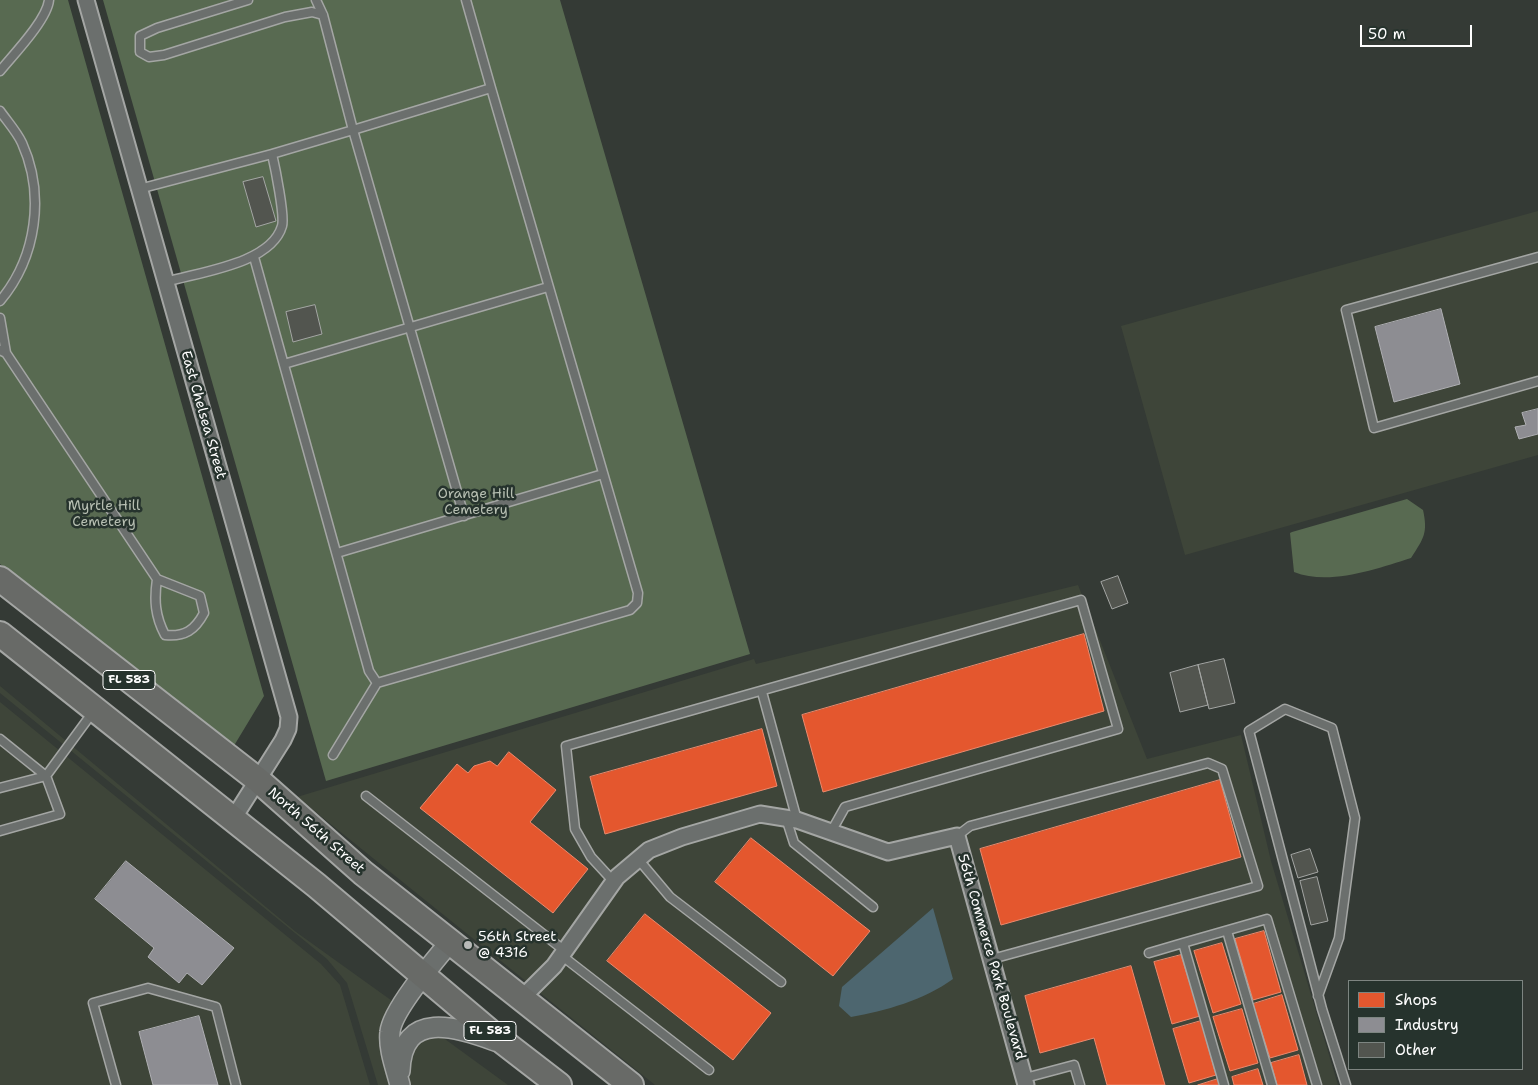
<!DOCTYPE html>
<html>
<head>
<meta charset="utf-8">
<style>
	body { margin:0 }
	#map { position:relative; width:1538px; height:1085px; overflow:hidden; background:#343a35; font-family:"Shantell Sans",sans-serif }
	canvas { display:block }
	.legend { position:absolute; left:1348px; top:980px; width:175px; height:90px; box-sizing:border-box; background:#26332d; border:1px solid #7d8581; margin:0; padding:6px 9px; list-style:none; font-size:15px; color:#fff }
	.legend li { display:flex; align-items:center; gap:10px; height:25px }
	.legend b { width:25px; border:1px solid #7d8581 }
	.scale { position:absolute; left:1360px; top:25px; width:112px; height:22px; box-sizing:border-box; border:2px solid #fff; border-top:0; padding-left:6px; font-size:15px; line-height:18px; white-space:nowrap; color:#fff; -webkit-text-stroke:4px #26332d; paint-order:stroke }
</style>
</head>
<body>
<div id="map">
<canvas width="1538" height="1085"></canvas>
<ul class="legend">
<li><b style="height:14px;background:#e4572e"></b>Shops</li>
<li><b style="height:14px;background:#8d8d92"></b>Industry</li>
<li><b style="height:14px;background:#52554f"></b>Other</li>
</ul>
<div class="scale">50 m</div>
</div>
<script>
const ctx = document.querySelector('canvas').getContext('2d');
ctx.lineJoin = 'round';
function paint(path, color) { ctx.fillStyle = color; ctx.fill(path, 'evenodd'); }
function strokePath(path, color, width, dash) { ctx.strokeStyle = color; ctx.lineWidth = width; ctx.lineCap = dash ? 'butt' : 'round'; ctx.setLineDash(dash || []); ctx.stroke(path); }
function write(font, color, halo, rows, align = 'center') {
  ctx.font = font + ' "Shantell Sans",sans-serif'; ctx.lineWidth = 5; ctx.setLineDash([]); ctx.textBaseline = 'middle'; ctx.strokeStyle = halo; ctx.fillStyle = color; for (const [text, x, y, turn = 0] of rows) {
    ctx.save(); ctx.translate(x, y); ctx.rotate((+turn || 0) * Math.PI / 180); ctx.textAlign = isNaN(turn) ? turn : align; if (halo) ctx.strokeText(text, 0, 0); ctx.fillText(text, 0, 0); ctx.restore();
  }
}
paint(new Path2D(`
	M1538,211V455L1185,555L1121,326Z
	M1078,585L1147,759L1241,735L1271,861L1338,1085H1035L966,834L956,829L889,844L800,813L762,806L680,829L643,844L611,871L547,961L527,982L297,797L754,659L756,664Z
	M0,686L296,932L395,1003L391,1085H378L347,983L327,959L0,693Z
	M0,702L321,964L340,985L370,1085H0Z
	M760,822L794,827L884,859L951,846L1017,1085H655L539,992L561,970L624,882L653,856L685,844Z
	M438,1034L508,1085H409L410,1057L418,1043L425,1037Z`), '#3e4539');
paint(new Path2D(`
	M0,0H68L264,696L232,749L0,564Z
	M103,0H560L750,654L326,781Z
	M1407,499L1423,510C1428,533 1424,538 1411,558C1376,569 1329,586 1294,572L1290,533L1292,532Z`), '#586a51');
paint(new Path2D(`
	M933,908L953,979C924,1000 885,1011 851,1017L839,1006L842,987Z`), '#4d666f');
const shops = new Path2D(`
	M1084,634L1104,711L823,792L802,715Z
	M762,729L777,786L605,834L590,777Z
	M509,752L556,790L530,822L588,869L553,913L420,808L457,764L468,773L474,766L490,761L497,766Z
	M1220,780L1241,857L1001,925L980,849Z
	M751,838L870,931L833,976L715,882Z
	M645,914L771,1013L733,1060L607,961Z
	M1264,931L1281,992L1253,1000L1235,939Z
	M1222,943L1241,1004L1213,1013L1194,951Z
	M1181,955L1200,1016L1172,1024L1154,962Z
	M1131,966L1165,1085H1107L1094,1038L1040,1053L1025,996Z
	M1282,995L1298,1050L1270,1058L1253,1004Z
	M1242,1009L1258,1063L1230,1071L1213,1017Z
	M1201,1021L1216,1075L1189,1083L1173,1029Z
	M1299,1055L1307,1085H1277L1271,1063Z
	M1258,1069L1263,1085H1234L1232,1077Z
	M1218,1079L1220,1085H1198Z`);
paint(shops, '#e4572e');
strokePath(shops, '#ec896d', 1);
const industry = new Path2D(`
	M1441,309L1460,384L1394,402L1375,327Z
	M1538,409V434L1519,439L1515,427L1526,425L1522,413Z
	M126,861L234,948L202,985L187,973L179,983L148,957L154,948L95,899Z
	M199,1016L218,1085H153L139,1032Z`);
paint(industry, '#8d8d92');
strokePath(industry, '#afafb3', 1);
const building = new Path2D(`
	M263,177L276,221L256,227L243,182Z
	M315,305L322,334L293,342L286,312Z
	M1118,576L1128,603L1112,609L1101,582Z
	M1224,659L1235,703L1209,709L1198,665Z
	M1198,665L1208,705L1180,712L1170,673Z
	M1310,849L1318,872L1298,878L1291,855Z
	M1317,877L1328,921L1311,925L1300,881Z`);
paint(building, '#52554f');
strokePath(building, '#a4a6a4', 1);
const service = new Path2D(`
	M248,0L157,28L140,36V52L149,57L164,55L285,17L312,12L323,15
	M0,71C13,55 47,20 49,0
	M0,111C7,121 17,132 22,143C45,194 37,257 0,301
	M272,154L353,130L323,15L316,0
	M139,189L272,154C275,167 285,216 282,226C271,264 199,272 166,282
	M254,257L369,671L377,683
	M1538,257L1346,310L1374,428L1538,381
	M0,318L6,353
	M0,350L6,353L157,579L200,596L204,613C195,630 185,637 165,635C155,616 154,600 157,579
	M284,364L548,287
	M464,516L353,130L491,88L466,0
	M337,553L603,474
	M762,692L797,820
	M0,739L46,776L93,712
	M333,755L377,683L630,610L637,603L638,593L491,88
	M0,788L46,776L60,814L0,831
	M366,796L565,951
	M786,818L794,843L873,907
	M957,836L970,826L1208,763L1222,769L1258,886L992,959
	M638,859L670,897L781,982
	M614,882L591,857L575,829L566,746L1081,600L1118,729L845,807L831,832
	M1227,931L1272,1085
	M1149,953L1183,943
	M561,955L709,1070
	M1318,996L1339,938L1355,818L1332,728L1285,709L1249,731L1322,1009L1346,1085
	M1025,1078L1074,1065L1080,1085
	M116,1085L93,1003L148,988L216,1007L236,1085
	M1224,1085L1183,943L1267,919L1317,1085`);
const minor = new Path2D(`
	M86,0L289,717L288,729L283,740L233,819
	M522,998L554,966L617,877L649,850L682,837L760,814L797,820L888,852L957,836L1026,1085`);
const tertiary = new Path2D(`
	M400,1071C402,1009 457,1027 495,1041
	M400,1085C396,1069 388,1049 390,1032C392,1010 435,960 450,942`);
const primary = new Path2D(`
	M0,579L258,780L363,873L631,1085
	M0,634L316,885L489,1031L559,1085`);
strokePath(service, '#a4a6a4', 11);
strokePath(minor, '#a4a6a4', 19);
strokePath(tertiary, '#a4a6a4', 22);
strokePath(primary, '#a4a6a4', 28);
strokePath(service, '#6b6f6d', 8);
strokePath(minor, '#6b6f6d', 15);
strokePath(tertiary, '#6b6f6d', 19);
strokePath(primary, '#686a67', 24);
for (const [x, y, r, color] of [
	[468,945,5,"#b8bab8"]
]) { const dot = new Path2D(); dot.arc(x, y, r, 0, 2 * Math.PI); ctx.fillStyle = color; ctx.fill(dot); strokePath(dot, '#26332d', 2); }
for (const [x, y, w] of [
	[129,680,52],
	[490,1031,52]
]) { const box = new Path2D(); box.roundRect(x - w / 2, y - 9.5, w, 19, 4); ctx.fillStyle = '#26332d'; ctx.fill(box); strokePath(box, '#fff', 1); }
write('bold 12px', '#fff', null, [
	["FL 583",129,680],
	["FL 583",490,1031]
]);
write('14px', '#fff', '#26332d', [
	["East Chelsea Street",203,415,74],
	["North 56th Street",316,831,41],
	["56th Commerce Park Boulevard",991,957,74]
]);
write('14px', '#b7bfb2', '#26332d', [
	["Orange Hill",476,494],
	["Cemetery",476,510],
	["Myrtle Hill",104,506],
	["Cemetery",104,522]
]);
write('14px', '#fff', '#26332d', [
	["56th Street",478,937],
	["@ 4316",478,953]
], 'left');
</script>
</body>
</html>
